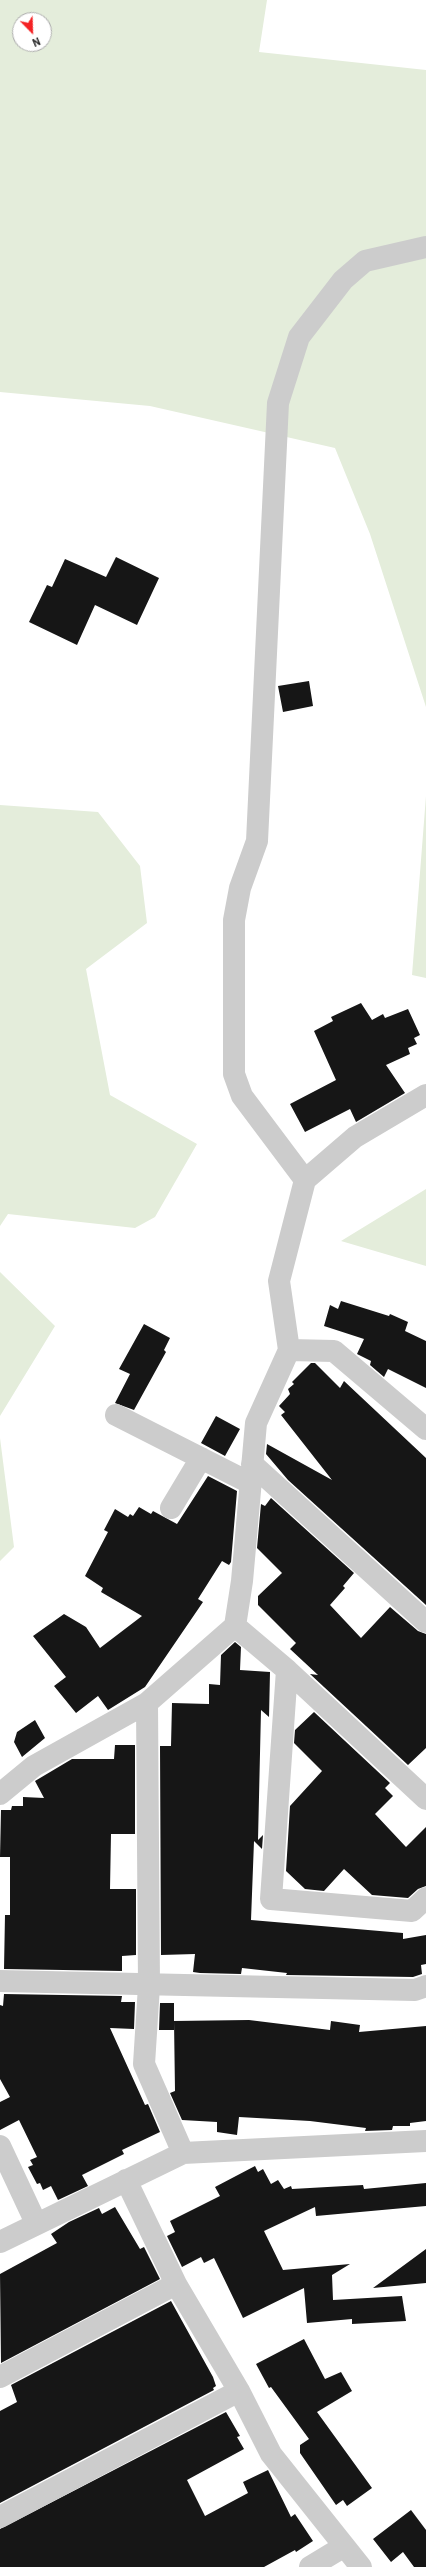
<!DOCTYPE html>
<html>
<head>
<meta charset="utf-8">
<style>
	body { margin:0 }
	#map { position:relative; width:426px; height:2567px; overflow:hidden; background:#fff; font-family:Barlow,sans-serif }
	canvas { display:block }
	.north { position:absolute; left:12px; top:12px; width:40px; height:40px; box-sizing:border-box; background:#fff; border:1px solid #acacac; border-radius:50%; rotate:157deg; font-size:11px; font-weight:700; line-height:16px; text-align:center; color:#2f2f2f }
	.north::after { content:''; display:block; margin:auto; width:14px; height:18px; background:#f42224; clip-path:polygon(50% 0,100% 100%,50% 72%,0 100%) }
</style>
</head>
<body>
<div id="map">
<canvas width="426" height="2567"></canvas>
<div class="north">N</div>
</div>
<script>
const ctx = document.querySelector('canvas').getContext('2d');
ctx.lineJoin = 'round';
function paint(path, color) { ctx.fillStyle = color; ctx.fill(path, 'evenodd'); }
function strokePath(path, color, width, dash) { ctx.strokeStyle = color; ctx.lineWidth = width; ctx.lineCap = dash ? 'butt' : 'round'; ctx.setLineDash(dash || []); ctx.stroke(path); }
paint(new Path2D(`
	M0,0H267L259,52L426,70V707L370,534L335,448L150,406L0,392ZM20,20H44V44H20Z
	M426,796V978L412,975Z
	M0,805L98,812L140,866L147,923L86,969L110,1095L197,1144L155,1217L135,1228L8,1214L0,1226Z
	M426,1189V1266L341,1241Z
	M0,1272L55,1326L0,1416Z
	M0,1438L14,1547L0,1561Z`), '#e4eddb');
paint(new Path2D(`
	M116,557L159,578L137,625L95,605L77,645L29,622L47,585L52,587L65,559L106,577Z
	M309,681L313,706L283,712L278,686Z
	M361,1003L372,1020L383,1014L385,1018L408,1009L420,1035L414,1038L417,1044L408,1048L410,1054L386,1065L405,1093L356,1122L350,1109L305,1132L290,1104L336,1080L314,1031L333,1021L331,1017Z
	M341,1301L389,1316L390,1314L408,1322L405,1331L426,1341V1388L388,1369L384,1377L370,1365L371,1361L357,1354L364,1339L324,1326L330,1305L338,1309Z
	M144,1324L170,1338L164,1350L166,1352L134,1410L115,1403L130,1374L119,1369Z
	M311,1363H315L340,1388L344,1381L426,1458V1605L288,1480L266,1454L267,1444L332,1480L281,1415L285,1412L279,1406L290,1394L288,1389L294,1384L292,1382Z
	M216,1416L240,1429L225,1456L201,1443Z
	M208,1476L237,1491L231,1562L229,1565L222,1561L198,1599L203,1602L145,1687L108,1710L98,1696L76,1713L54,1686L66,1677L33,1636L64,1614L86,1627L100,1648L142,1616L101,1592L103,1588L85,1576L108,1532L104,1530L115,1509L128,1517L130,1514L133,1516L139,1507L151,1514L153,1511L177,1524Z
	M271,1498L354,1573L343,1586L345,1588L330,1605L361,1638L390,1607L418,1631L426,1634V1748L408,1765L310,1674L318,1675L290,1649L296,1643L258,1605V1596L282,1573L257,1548L261,1504L265,1506Z
	M235,1642L241,1647L240,1670L270,1672L269,1717L261,1710L258,1840L263,1835L262,1849L254,1841L251,1920L403,1933V1939L426,1935V1964L421,1965L422,1974L413,1977L286,1975L287,1973L242,1968L241,1974L200,1973L193,1972L195,1954L161,1955L160,1746H171L172,1703L209,1704V1684L220,1685L221,1655Z
	M314,1712L390,1783L385,1788L393,1796L375,1814L406,1847L426,1827V1886L418,1889L408,1898L372,1895L344,1869L324,1891L305,1889L286,1871L290,1806L322,1771L294,1743L295,1730Z
	M35,1720L45,1738L22,1757L14,1742L17,1732Z
	M115,1745H135V1834H111L110,1889H136V1955L122,1956V1971L4,1969L5,1915H10V1857H0L1,1810H11L12,1806H23V1797L44,1798L35,1781L72,1759H114Z
	M4,1994L122,1996L121,2002H135L134,2029L110,2028L145,2105L148,2104L160,2132L122,2150L124,2154L82,2175L88,2186L58,2200L51,2186L43,2190L40,2183L37,2184L28,2167L33,2165L30,2160L37,2157L19,2120L0,2130V2102L10,2097L0,2079V2005L3,2006Z
	M160,2003H174V2030H159Z
	M249,2020L330,2030L331,2021L360,2025L359,2032L426,2026V2121L410,2123V2126H393L392,2130L365,2131L366,2128L310,2121L239,2117L237,2135L217,2132V2122L182,2120L170,2093L175,2091L174,2021Z
	M255,2166L258,2172L263,2169L271,2184L278,2180L284,2189L291,2186L292,2189L363,2185L364,2189L426,2183V2206L316,2216L315,2207L264,2231L283,2270L350,2264L332,2275L333,2300L402,2296L406,2321L352,2324V2319L307,2323L304,2288L243,2318L214,2258L204,2263L201,2257L182,2267L167,2236L175,2232L170,2221L220,2196L215,2187Z
	M115,2207L140,2249L144,2247L160,2279L1,2363L0,2274L57,2243L51,2234L69,2222L99,2208L102,2214Z
	M426,2249V2283L373,2288Z
	M171,2301L213,2377L216,2386L213,2388L214,2390L0,2503V2411L17,2402L11,2385Z
	M304,2339L325,2379L341,2372L352,2391L317,2412L372,2488L347,2506L343,2500L336,2505L300,2453V2445L309,2439L271,2387L269,2388L256,2364Z
	M226,2412L240,2436L237,2437L244,2449L187,2480L205,2516L248,2493L243,2482L268,2470L291,2517L295,2514L313,2541L296,2552L295,2550L264,2567H0V2529Z
	M411,2510L426,2530V2567H414L403,2552L391,2562L373,2539Z`), '#161616');
strokePath(new Path2D(`
	M305,1180L242,1096L234,1074V920L240,888L257,841L278,403L299,337L343,280L365,261L426,247
	M289,1350L334,1351L426,1429
	M116,1415L250,1483
	M252,1464L426,1622
	M171,1508L201,1458
	M235,1626L287,1670
	M147,1703L149,1986L144,2064L183,2153
	M0,1794L34,1766L147,1703L235,1626L242,1581L256,1423L289,1350L279,1281L305,1180L355,1137L426,1095
	M426,1799L287,1670L271,1899L412,1911L426,1898
	M0,1981L415,1990L426,1986
	M0,2146L36,2223
	M126,2180L176,2284L239,2391L271,2454L361,2567
	M0,2242L183,2153L426,2141
	M0,2377L176,2284
	M0,2517L239,2391
	M310,2567L343,2547`), '#ccc', 22);
</script>
</body>
</html>
